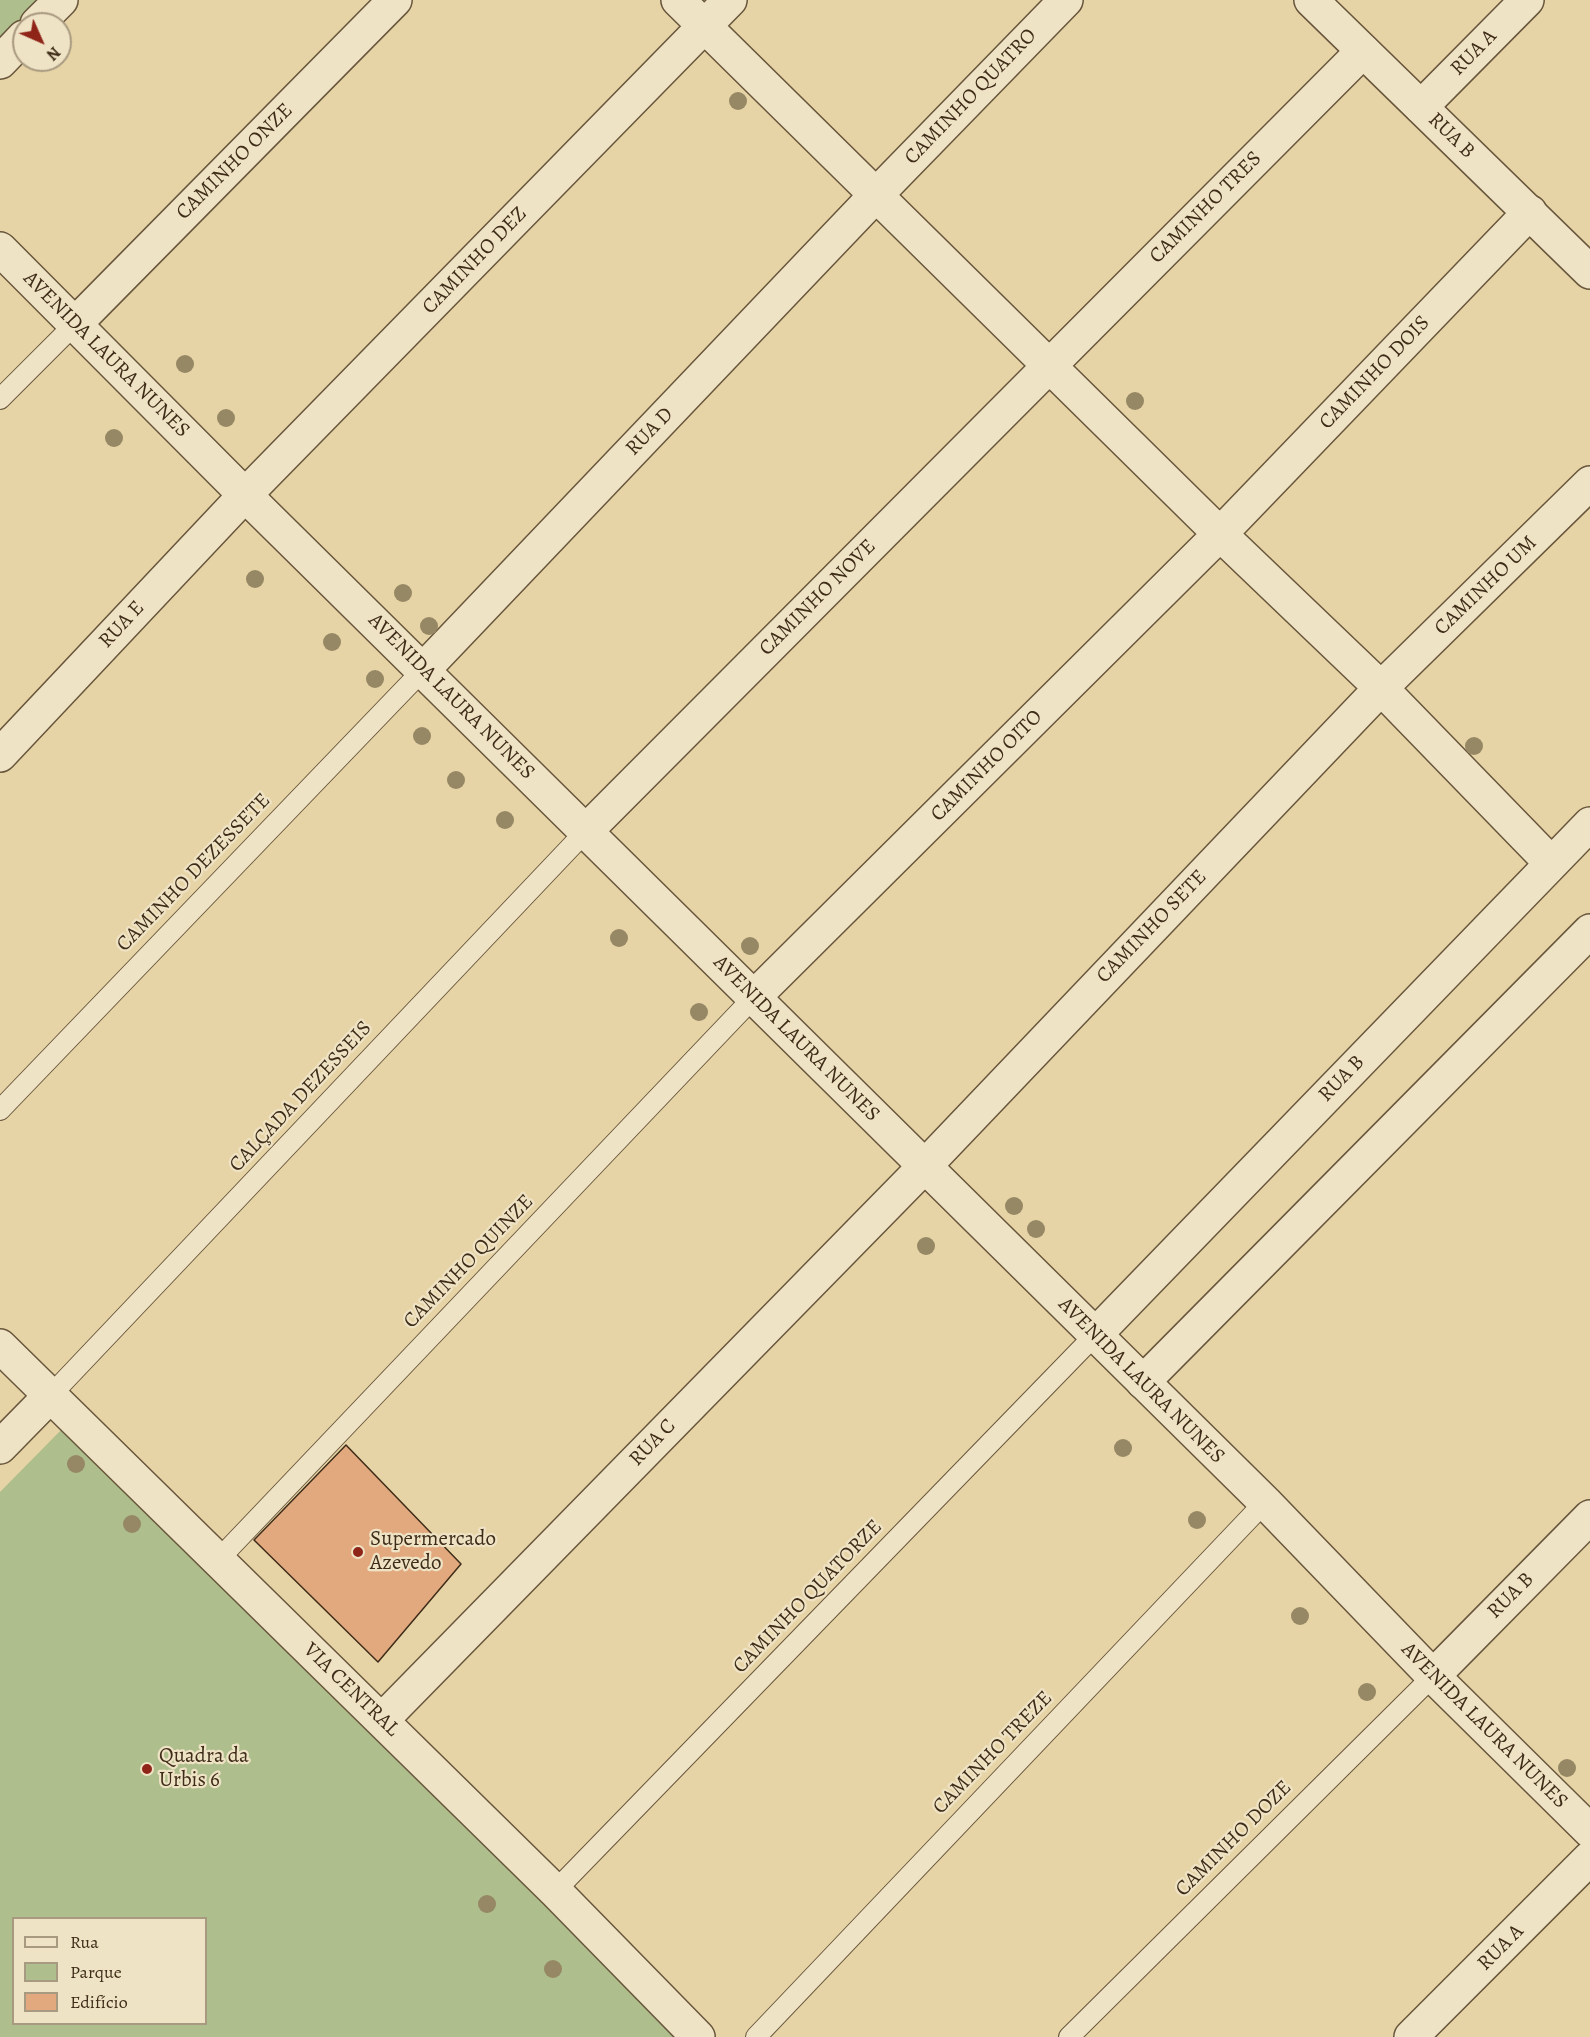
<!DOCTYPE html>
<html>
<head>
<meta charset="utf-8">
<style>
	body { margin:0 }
	#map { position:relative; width:1590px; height:2037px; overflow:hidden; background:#e7d4a6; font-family:Alegreya,serif }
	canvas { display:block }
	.legend { position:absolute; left:12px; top:1917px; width:195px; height:108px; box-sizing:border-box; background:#efe3c5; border:2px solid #a89a80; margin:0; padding:8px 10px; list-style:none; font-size:18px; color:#3e2c18 }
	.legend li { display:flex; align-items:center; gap:12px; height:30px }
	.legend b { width:30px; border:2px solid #a89a80 }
	.north { position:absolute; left:12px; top:12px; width:60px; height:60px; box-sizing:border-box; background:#efe3c5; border:2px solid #a89a80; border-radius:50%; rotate:135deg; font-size:16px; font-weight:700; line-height:24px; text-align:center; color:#3e2c18 }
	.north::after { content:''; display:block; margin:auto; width:21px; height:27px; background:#8f2418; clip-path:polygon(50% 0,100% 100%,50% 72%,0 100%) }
</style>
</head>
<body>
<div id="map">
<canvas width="1590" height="2037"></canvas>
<ul class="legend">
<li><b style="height:8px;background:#efe3c5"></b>Rua</li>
<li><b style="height:16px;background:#aebe8c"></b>Parque</li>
<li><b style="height:16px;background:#e2a97f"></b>Edifício</li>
</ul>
<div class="north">N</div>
</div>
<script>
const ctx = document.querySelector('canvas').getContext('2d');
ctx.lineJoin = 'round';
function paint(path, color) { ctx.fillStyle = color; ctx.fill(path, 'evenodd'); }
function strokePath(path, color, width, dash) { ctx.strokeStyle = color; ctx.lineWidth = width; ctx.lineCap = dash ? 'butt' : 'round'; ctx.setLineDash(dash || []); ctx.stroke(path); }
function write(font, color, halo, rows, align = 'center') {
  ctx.font = font + ' Alegreya,serif'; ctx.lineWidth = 4.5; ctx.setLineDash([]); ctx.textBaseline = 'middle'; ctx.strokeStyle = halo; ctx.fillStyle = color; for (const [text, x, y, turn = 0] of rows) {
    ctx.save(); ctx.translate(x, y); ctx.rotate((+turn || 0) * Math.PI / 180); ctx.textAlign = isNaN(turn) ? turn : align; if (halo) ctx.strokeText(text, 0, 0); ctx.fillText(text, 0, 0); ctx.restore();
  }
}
paint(new Path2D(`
	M0,0H44L0,45Z
	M64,1427L687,2037H0V1492ZM14,1918H206V2024H14Z`), '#aebe8c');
const building = new Path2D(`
	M346,1445L461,1564L378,1662L254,1540Z`);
paint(building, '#e2a97f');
strokePath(building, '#3e2c18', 1.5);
const service = new Path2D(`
	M0,399L75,324
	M0,1110L423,670
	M50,1396L586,831
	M218,1560L754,997
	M555,1891L1095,1335
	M756,2037L1265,1502
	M1069,2037L1433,1676`);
const minor = new Path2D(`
	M678,0L1220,534L1381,688L1551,863
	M1421,107L1527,0
	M75,324L395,0
	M423,670L877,194L1066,0
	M0,755L245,495L730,0
	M586,831L1363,51
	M754,997L1220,534L1530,212
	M1095,1335L1590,824
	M0,1346L555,1891L698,2037
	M1143,1382L1590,931
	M0,1447L50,1396
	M1433,1676L1590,1517
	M382,1720L924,1167L1381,688L1590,483`);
const tertiary = new Path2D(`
	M1311,0L1590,272
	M37,24L61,0
	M0,62L24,37
	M0,249L245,495L1265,1502L1433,1676L1590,1831
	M1411,2037L1590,1858`);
strokePath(service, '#68563c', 22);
strokePath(minor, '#68563c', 36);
strokePath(tertiary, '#68563c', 36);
strokePath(service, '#efe3c5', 20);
strokePath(minor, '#efe3c5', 33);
strokePath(tertiary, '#efe3c5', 33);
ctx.fillStyle = '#968865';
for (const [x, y] of [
	[738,101],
	[185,364],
	[1135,401],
	[226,418],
	[114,438],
	[255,579],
	[403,593],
	[429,626],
	[332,642],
	[375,679],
	[422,736],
	[1474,746],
	[456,780],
	[505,820],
	[619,938],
	[750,946],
	[699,1012],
	[1014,1206],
	[1036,1229],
	[926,1246],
	[1123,1448],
	[76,1464],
	[1197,1520],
	[132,1524],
	[1300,1616],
	[1367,1692],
	[1567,1768],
	[487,1904],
	[553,1969]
]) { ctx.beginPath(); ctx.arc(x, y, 9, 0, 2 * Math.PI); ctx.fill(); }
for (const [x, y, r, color] of [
	[358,1552,6,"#8f2418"],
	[147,1769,6,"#8f2418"]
]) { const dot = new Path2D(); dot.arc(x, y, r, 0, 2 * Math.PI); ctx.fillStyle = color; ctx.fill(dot); strokePath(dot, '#efe3c5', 2); }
write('21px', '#3e2c18', '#efe3c5', [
	["RUA A",1474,53,-45],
	["CAMINHO QUATRO",971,97,-46],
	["RUA B",1451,136,44],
	["CAMINHO ONZE",235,162,-45],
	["CAMINHO TRES",1206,208,-45],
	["CAMINHO DEZ",475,261,-46],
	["AVENIDA LAURA NUNES",106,355,45],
	["CAMINHO DOIS",1375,373,-46],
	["RUA D",650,432,-46],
	["CAMINHO UM",1486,586,-44],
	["CAMINHO NOVE",818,598,-45],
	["RUA E",122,625,-47],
	["AVENIDA LAURA NUNES",451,697,45],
	["CAMINHO OITO",987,766,-45],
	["CAMINHO DEZESSETE",194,873,-46],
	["CAMINHO SETE",1152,927,-46],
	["AVENIDA LAURA NUNES",796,1039,45],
	["RUA B",1342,1079,-46],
	["CALÇADA DEZESSEIS",301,1097,-47],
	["CAMINHO QUINZE",469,1262,-46],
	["AVENIDA LAURA NUNES",1141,1381,45],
	["RUA C",653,1443,-46],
	["RUA B",1511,1596,-45],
	["CAMINHO QUATORZE",808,1597,-46],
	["VIA CENTRAL",351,1690,44],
	["AVENIDA LAURA NUNES",1484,1726,45],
	["CAMINHO TREZE",993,1753,-46],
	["CAMINHO DOZE",1234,1839,-45],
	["RUA A",1501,1948,-45]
]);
write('21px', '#3e2c18', '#efe3c5', [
	["Supermercado",370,1540],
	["Azevedo",370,1564],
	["Quadra da",159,1757],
	["Urbis 6",159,1781]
], 'left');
</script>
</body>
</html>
